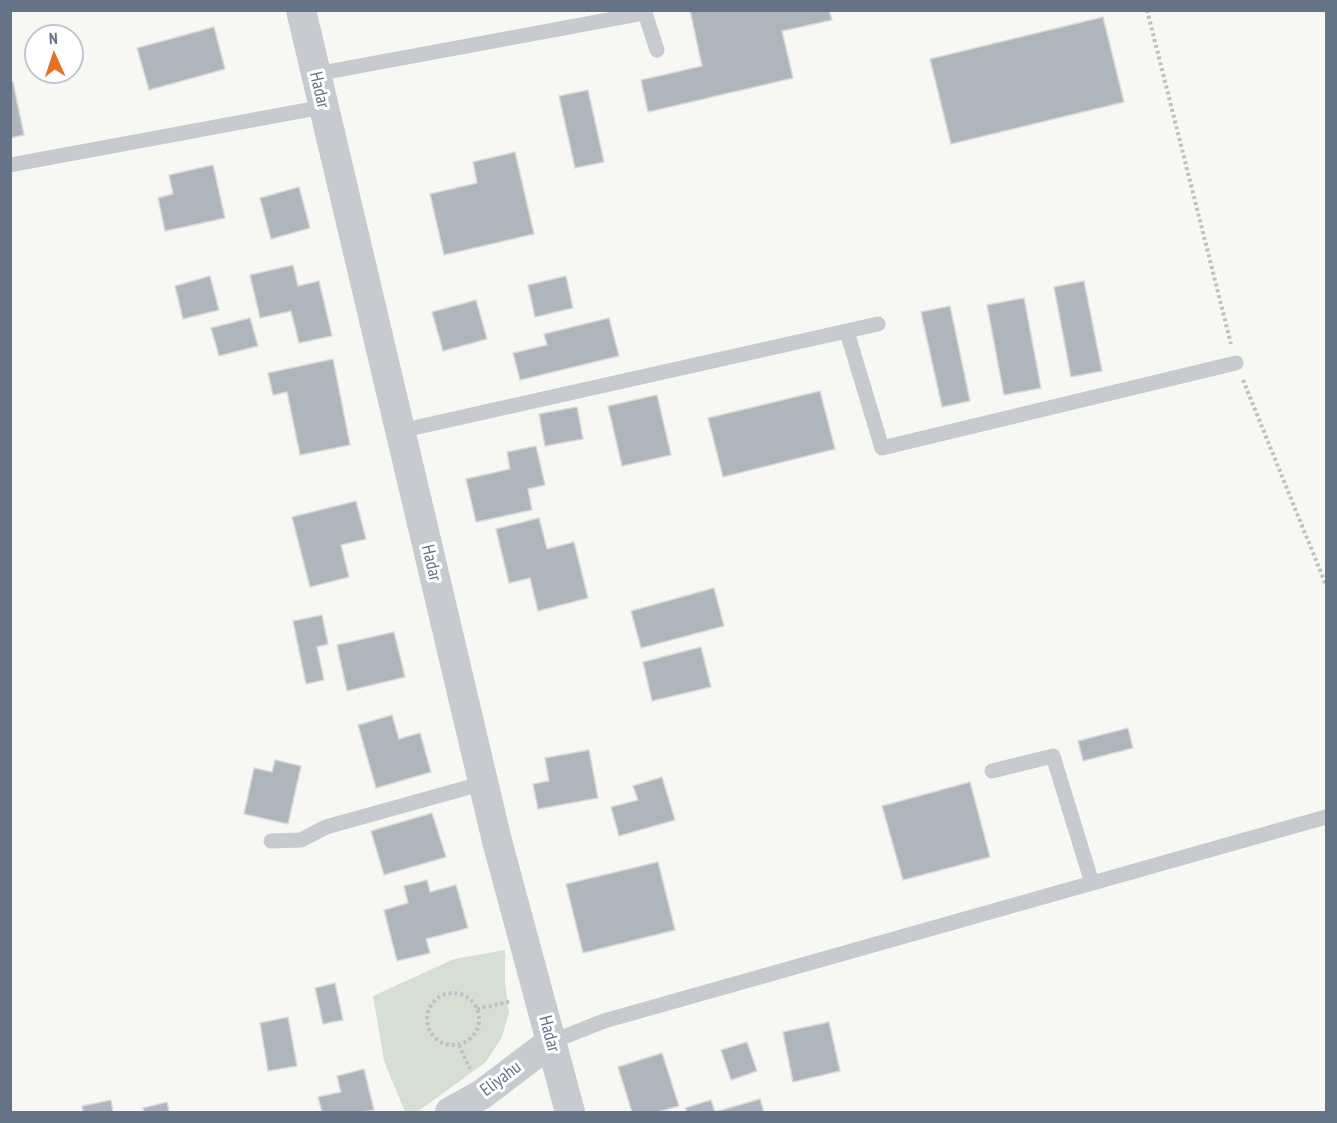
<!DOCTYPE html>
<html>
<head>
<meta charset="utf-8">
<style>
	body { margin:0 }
	#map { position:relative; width:1337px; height:1123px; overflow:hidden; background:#f7f8f4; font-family:"PT Sans Narrow",sans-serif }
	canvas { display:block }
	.frame { position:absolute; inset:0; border:12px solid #657386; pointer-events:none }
	.north { position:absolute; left:24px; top:24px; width:60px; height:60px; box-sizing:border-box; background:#fff; border:2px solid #c1c7cf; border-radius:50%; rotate:357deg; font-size:16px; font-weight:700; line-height:24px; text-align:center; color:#657386 }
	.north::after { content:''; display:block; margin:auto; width:21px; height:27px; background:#e96f23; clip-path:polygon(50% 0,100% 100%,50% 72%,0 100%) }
</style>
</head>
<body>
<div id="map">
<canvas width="1337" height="1123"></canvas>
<div class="frame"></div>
<div class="north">N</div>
</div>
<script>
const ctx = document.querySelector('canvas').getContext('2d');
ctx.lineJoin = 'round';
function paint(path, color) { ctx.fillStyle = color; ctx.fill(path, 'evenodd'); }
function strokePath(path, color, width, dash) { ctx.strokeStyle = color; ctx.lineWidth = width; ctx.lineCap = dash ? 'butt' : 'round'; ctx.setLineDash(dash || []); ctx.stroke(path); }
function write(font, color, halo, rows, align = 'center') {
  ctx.font = font + ' "PT Sans Narrow",sans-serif'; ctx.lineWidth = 6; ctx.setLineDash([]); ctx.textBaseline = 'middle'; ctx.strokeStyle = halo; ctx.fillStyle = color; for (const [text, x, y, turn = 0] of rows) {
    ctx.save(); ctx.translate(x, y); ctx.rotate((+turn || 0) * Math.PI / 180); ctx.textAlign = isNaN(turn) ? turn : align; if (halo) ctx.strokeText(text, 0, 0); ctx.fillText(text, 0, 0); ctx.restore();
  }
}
paint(new Path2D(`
	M505,950V982L509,1013L502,1037L486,1062L417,1112H405L384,1061L373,996L454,959Z`), '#d7dfd5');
const building = new Path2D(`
	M690,10H829L832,20L782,31L793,78L648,112L641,80L702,66Z
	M1103,17L1124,102L951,144L930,59Z
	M214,27L225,69L149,90L137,48Z
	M10,82H13L24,135L10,138Z
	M588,90L604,162L575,168L559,96Z
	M515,152L534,234L444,255L430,194L477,183L473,162Z
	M213,165L225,218L165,231L158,198L173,194L169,175Z
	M299,187L310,228L271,239L260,198Z
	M293,265L298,286L319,281L332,336L299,343L291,311L260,318L250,275Z
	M210,276L219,310L183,319L175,286Z
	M566,276L573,308L535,317L528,285Z
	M1084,281L1102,371L1071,377L1054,287Z
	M1024,298L1041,388L1004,395L987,305Z
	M476,300L487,339L443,351L432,312Z
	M950,306L970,401L942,407L921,312Z
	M250,318L258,346L219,356L211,328Z
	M609,318L619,356L520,380L513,353L547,345L544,334Z
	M333,359L350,445L300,455L287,392L273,395L268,373Z
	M820,391L835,449L723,477L708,418Z
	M657,395L671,455L622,466L608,406Z
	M577,407L583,439L545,446L539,414Z
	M536,446L545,485L528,489L532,510L476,522L466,479L510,469L507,452Z
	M356,501L366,539L341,545L349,577L310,587L292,517Z
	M539,518L547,549L574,542L588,598L538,611L530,578L509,583L496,529Z
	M714,588L724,626L641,648L631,611Z
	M322,615L328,644L317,647L324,680L306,684L293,621Z
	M394,632L405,677L347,691L337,645Z
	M701,647L711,687L652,701L643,662Z
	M392,715L399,739L420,733L431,772L376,788L358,725Z
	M1128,728L1133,748L1083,761L1078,741Z
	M589,750L598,798L538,809L533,784L549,781L545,758Z
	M275,760L301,766L288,824L244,814L254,768L272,772Z
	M662,777L675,820L619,836L611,807L638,800L633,786Z
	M970,782L990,857L903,880L882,806Z
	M432,813L446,857L384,875L371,831Z
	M658,862L675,930L583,953L566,884Z
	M427,880L430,892L456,885L468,928L426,939L430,953L397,961L384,910L408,903L404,886Z
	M335,983L343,1020L323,1024L315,988Z
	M288,1017L297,1066L268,1071L260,1023Z
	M829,1022L840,1071L793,1082L783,1032Z
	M747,1042L757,1071L731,1080L721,1050Z
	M662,1053L679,1106L658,1112H632L618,1067Z
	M364,1069L374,1110L362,1112H322L318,1097L341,1092L337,1076Z
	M760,1099L764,1112H687L685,1108L711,1100L715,1112Z
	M111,1100L113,1112H83L82,1106Z
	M167,1102L169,1112H144L143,1108Z`);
paint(building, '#afb5bd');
strokePath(building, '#d9d9d7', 1.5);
strokePath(new Path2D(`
	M1147,10L1231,344
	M1243,380L1326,585
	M427 1019a26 26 0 1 1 52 0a26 26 0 1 1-52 0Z
	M477,1009L512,1001
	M459,1045L470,1069`), '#bec0c3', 4, [3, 3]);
strokePath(new Path2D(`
	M316,74L645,13L657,50
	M10,165L323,107
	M847,332L882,448L1236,363
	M400,431L878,324
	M992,771L1053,756L1092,883
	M271,841L301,840L326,827L484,783
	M551,1042L604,1021L1326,817`), '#c7cace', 15);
strokePath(new Path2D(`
	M301,10L497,841L570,1112
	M450,1112L481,1095L551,1042`), '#c7cace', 30);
write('18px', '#657386', '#fff', [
	["Hadar",319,90,77],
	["Hadar",431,563,77],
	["Hadar",549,1034,75],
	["Eliyahu",501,1079,-37]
]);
</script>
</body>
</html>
